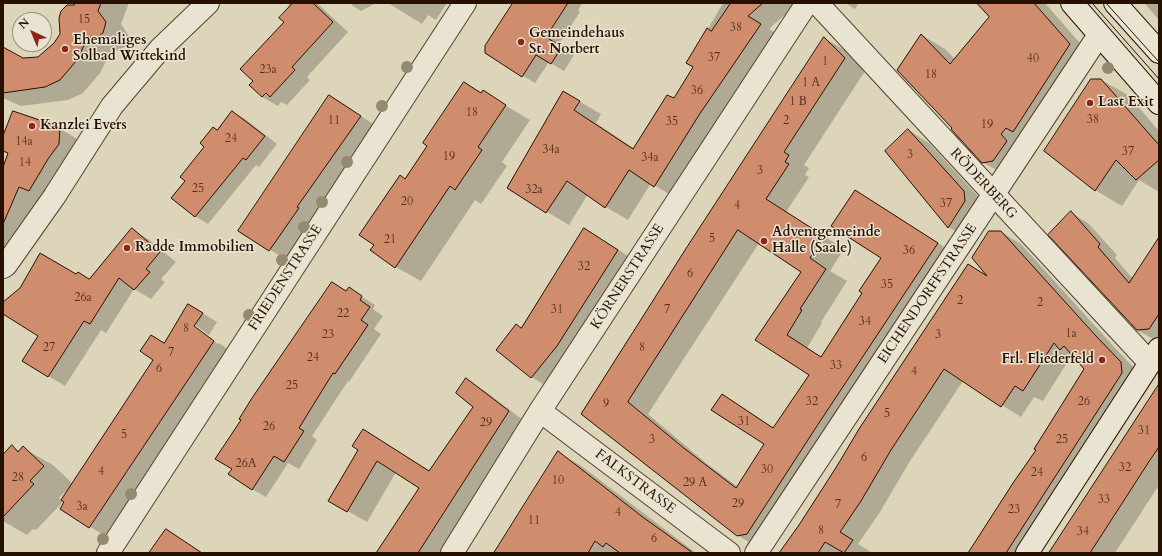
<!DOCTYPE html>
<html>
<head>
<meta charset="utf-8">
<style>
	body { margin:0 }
	#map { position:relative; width:1162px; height:556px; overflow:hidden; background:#ddd5b9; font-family:Cardo,serif }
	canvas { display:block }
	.frame { position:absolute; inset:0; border:4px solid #281001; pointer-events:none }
	.north { position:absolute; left:12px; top:12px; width:40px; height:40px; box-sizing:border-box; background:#e9e4d2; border:1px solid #9c8f7e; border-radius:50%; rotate:316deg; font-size:11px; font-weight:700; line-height:16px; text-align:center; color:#281001 }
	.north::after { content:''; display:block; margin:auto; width:14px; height:18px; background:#8f2418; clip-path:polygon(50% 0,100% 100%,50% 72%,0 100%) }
</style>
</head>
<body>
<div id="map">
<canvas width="1162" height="556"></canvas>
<div class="frame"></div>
<div class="north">N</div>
</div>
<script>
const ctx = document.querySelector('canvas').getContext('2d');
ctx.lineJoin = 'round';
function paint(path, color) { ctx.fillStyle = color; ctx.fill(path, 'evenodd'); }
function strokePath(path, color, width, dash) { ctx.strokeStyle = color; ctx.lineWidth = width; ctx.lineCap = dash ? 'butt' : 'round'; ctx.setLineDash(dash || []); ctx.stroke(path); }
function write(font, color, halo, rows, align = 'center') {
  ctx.font = font + ' Cardo,serif'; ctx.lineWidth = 3; ctx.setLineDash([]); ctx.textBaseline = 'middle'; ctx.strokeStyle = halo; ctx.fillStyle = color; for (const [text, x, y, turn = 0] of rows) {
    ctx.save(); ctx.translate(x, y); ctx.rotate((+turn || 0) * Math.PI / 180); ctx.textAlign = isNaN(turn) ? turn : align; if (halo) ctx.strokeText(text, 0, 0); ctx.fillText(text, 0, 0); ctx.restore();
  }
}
paint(new Path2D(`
	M76,3H129L121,24L129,36L126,46L119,51L112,50L100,73L83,93L68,100L21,106L3,98V49L23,59L39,58L55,44Z
	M289,3H317L348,32L307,77L310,80L287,105L281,102L278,106L262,97L254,81L285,22Z
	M351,3H376L361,11L353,6Z
	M388,3H447L436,20L428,15L422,24Z
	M514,3H582L578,11L580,12L558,45L574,55L564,71L549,62L535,83L523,76Z
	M723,3H798L769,29L782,37L677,199L651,183L628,220L606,207L588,194L569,225L508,188L563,92L601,114L596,123L635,149L674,99L695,67L688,63Z
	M845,3H859L855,9Z
	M978,3H1045L1093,58L1006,175L982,162L953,128L922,35L945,49L955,59L990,17Z
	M1145,3H1159V20L1146,5Z
	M824,38L845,50L865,71L804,165L809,168L805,175L809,177L786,212L844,249L830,271L847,281L821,322L822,323L807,348L822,357L863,293L882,258L855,191L876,203L958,256L759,548L737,535L582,413ZM759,243L802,271L757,340L810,375L774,428L722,395L766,444L738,487L706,463L648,414Z
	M1101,80L1128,95L1159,131V192L1139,180L1122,206L1095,190Z
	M464,83L482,93L483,92L530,120L502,162L507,166L481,204L475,200L421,281L396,267L406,180L428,146Z
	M330,96L378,127L287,260L239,231Z
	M233,112L245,119L277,144L259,167L256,165L208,224L195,216L186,181L217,131Z
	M59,128L82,142L3,270V169L9,154L3,151V139Z
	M908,130L929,143L985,204L970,239L948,227Z
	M1071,213L1088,223L1117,255L1115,258L1133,279L1159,238V339L1155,340L1137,330Z
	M132,230L148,239L176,262L161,279L165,282L151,299L134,289L106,333L101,330L65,386L24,361L40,336L3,313V303L77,275L90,280Z
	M1001,232L1021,244L1115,348L1140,374L1033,553H969L1038,450L1085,368L1072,355L1043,401L1034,397L1021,417L963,381L910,461L880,512L858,544L871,552L870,553H781L800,526L969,265L989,276Z
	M603,240L636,261L550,388L531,377L522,329Z
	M349,289L375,305L373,309L383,316L374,329L381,334L349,382L348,381L312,436L317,440L299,469L288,463L266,497L252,489Z
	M189,305L217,322L209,335L195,325V328L218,344L219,343L229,350L105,536L61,509L66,502L64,501L36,530L33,529L27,535L3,521V456L12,447L20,451L23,448L53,465L73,484ZM69,488L70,489L62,501L59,498Z
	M466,380L485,391L527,423L444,553H377L420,487L396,472L367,522L330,501L383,442L430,471L475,407Z
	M1159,399V485L1115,553H1051Z
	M558,453L580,465L696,553H495Z`), '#0003');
const building = new Path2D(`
	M75,3H101L98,11L106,22L103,33L96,38L88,37L77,60L60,80L45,87L3,93V47L23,58L38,57L54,43L60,34L59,18L61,11L67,5H74Z
	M293,3H313L333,22L292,67L295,70L270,97L266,93L262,97L249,85L253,81L240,69L284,22L279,18Z
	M513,3H568L546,37L562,47L551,64L536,55L522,77L485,53V46Z
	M731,3H763L748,16L761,24L699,115L654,187L629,170L605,208L567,181L546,213L507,188L563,91L580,101L574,110L633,149L667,95L674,98L693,67L686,63L707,28L711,31Z
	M977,3H1034L1070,44L1013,132L1006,128L1001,134L1007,141L993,161L982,163L951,129L952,128L897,70L921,34L950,64L989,17Z
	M824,37L845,58L784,152L789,155L785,162L789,164L766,199L824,236L810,258L826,269L800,309L802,310L787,335L821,357L862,293L859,291L881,258L831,226L855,190L938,243L815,429L747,534L737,536L581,414L687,247ZM738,230L801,272L755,340L809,375L773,428L722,394L711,410L764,444L736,488L685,449L628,402Z
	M1091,79H1101L1159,145V160L1136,180L1116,160L1095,191L1044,151Z
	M464,82L481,93L483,90L506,105L478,147L482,150L455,190L450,186L395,268L370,250L374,245L359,235L400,175L405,179L427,146L423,143Z
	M329,95L361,116L297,207L299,208L269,251L238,231Z
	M13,111L60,127L59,144L48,159L29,191L19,187L3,224V167L8,153L3,151V136Z
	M232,111L265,136L246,160L243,158L195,217L171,198L185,181L180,177L204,147L200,143L213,127L217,130Z
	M908,129L964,191L965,201L948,228L885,151Z
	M1071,211L1100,244L1098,247L1129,283L1159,237V314L1149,329L1137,330L1048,235Z
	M132,228L160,252L146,269L150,272L134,290L119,278L90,324L84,321L48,377L22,361L38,336L3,314V302L20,288L40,253L76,274L78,272L89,279Z
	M584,228L618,250L557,346L531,378L496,350L516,324L521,328Z
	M989,231H1001L1096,336L1121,362L1122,373L1006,553H968L1013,483L1036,450L1034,449L1084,369L1064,346L1060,350L1054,343L1023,391L1015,386L1001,407L944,369L891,450L861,501L840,532L853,540L844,553L825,542L818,553H779L799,525L837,466L859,429L968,264L987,276L972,258Z
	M332,282L346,291L349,287L362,296L360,300L370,307L361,320L368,325L335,374L333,373L299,428L304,431L284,462L274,456L252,490L228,474L232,469L215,459L241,420L239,419L252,398Z
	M188,304L203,313L194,326L214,341L89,528L60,509L64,502L61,500L153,360L140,351L151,335L164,343Z
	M466,378L509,411L418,553H376L419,488L377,461L347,512L328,501L358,450L352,446L363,429L429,471L473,407L456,393Z
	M1159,384V447L1150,460L1090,553H1049Z
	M12,445L18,452L23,446L44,466L30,481L34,484L3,517V455Z
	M558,451L644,518L693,553H620L606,543L603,547L595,541L588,553H494Z
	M166,529L202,553H149Z`);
paint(building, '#d08d6e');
strokePath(building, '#281001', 1);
const street = new Path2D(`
	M817,3L1150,363
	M3,267L6,265L54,197L112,106L160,49L208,3
	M540,411L729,553
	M108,553L465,3
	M452,553L540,411L807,3
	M756,553L1099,35`);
const secondary = new Path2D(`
	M1072,3L1159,103
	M1115,3L1159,52
	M1027,553L1159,349`);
strokePath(street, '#55412f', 24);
strokePath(secondary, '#281001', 24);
strokePath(street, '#e9e4d2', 22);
strokePath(secondary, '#e9e4d2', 22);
strokePath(new Path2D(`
	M1092,3L1159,79
	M1106,3L1159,62`), '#281001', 1);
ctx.fillStyle = '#948a6f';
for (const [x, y] of [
	[407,67],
	[1108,68],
	[382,106],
	[347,162],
	[322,202],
	[304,227],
	[282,260],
	[249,315],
	[131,494],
	[103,539]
]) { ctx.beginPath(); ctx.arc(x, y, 6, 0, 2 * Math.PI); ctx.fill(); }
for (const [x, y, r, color] of [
	[521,42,4,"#8f2418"],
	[65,49,4,"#8f2418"],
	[1090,103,4,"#8f2418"],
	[32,126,4,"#8f2418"],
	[764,241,4,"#8f2418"],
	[127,248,4,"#8f2418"],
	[1102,360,4,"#8f2418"]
]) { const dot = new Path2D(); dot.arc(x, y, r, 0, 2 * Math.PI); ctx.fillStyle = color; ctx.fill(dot); strokePath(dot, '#e9e4d2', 1.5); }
write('12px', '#522f1c', null, [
	["15",84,20],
	["38",736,28],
	["37",714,58],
	["40",1033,59],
	["1",825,62],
	["23a",268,70],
	["18",931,75],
	["1 A",811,83],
	["36",697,91],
	["1 B",798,102],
	["18",472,113],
	["38",1093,120],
	["11",334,121],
	["2",786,121],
	["35",672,122],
	["19",987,125],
	["24",231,139],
	["14a",24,142],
	["34a",551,150],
	["37",1128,152],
	["3",910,155],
	["19",449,157],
	["34a",650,158],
	["14",25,163],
	["3",760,171],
	["25",198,189],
	["32a",534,190],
	["20",407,202],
	["37",946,204],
	["4",737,206],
	["5",712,239],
	["21",390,240],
	["36",909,251],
	["32",584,267],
	["6",690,274],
	["35",887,285],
	["26a",83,298],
	["2",960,301],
	["2",1040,303],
	["31",557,310],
	["7",667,310],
	["22",343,314],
	["34",865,322],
	["8",186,329],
	["1a",1071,334],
	["23",328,335],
	["3",938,335],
	["27",49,348],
	["8",642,348],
	["7",171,353],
	["24",313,358],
	["33",836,366],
	["6",159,369],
	["4",914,372],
	["25",292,386],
	["32",812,402],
	["26",1084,402],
	["9",606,404],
	["5",887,414],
	["31",744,422],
	["29",486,423],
	["26",269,427],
	["31",1144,431],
	["5",124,435],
	["3",652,440],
	["25",1062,440],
	["6",864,458],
	["26A",246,464],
	["32",1125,468],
	["30",767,470],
	["4",101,472],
	["24",1037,473],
	["28",18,478],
	["10",558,481],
	["29 A",695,483],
	["33",1104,500],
	["29",738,504],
	["7",838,505],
	["3a",82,507],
	["23",1014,510],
	["4",618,513],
	["11",534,521],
	["8",821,531],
	["34",1083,532],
	["6",654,539]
]);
write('bold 14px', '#281001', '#e9e4d2', [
	["Gemeindehaus",529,34],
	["St. Norbert",529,50],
	["Ehemaliges",73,41],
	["Solbad Wittekind",73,57],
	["Last Exit",1098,103],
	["Kanzlei Evers",40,126],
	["Adventgemeinde",772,233],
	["Halle (Saale)",772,249],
	["Radde Immobilien",135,248],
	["Frl. Fliederfeld",1094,360,"right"]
], 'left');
write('14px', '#281001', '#e9e4d2', [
	["RÖDERBERG",983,184,47],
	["KÖRNERSTRASSE",628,277,-57],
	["FRIEDENSTRASSE",286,278,-57],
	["EICHENDORFFSTRASSE",928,294,-56],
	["FALKSTRASSE",635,482,37]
]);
</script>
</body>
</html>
